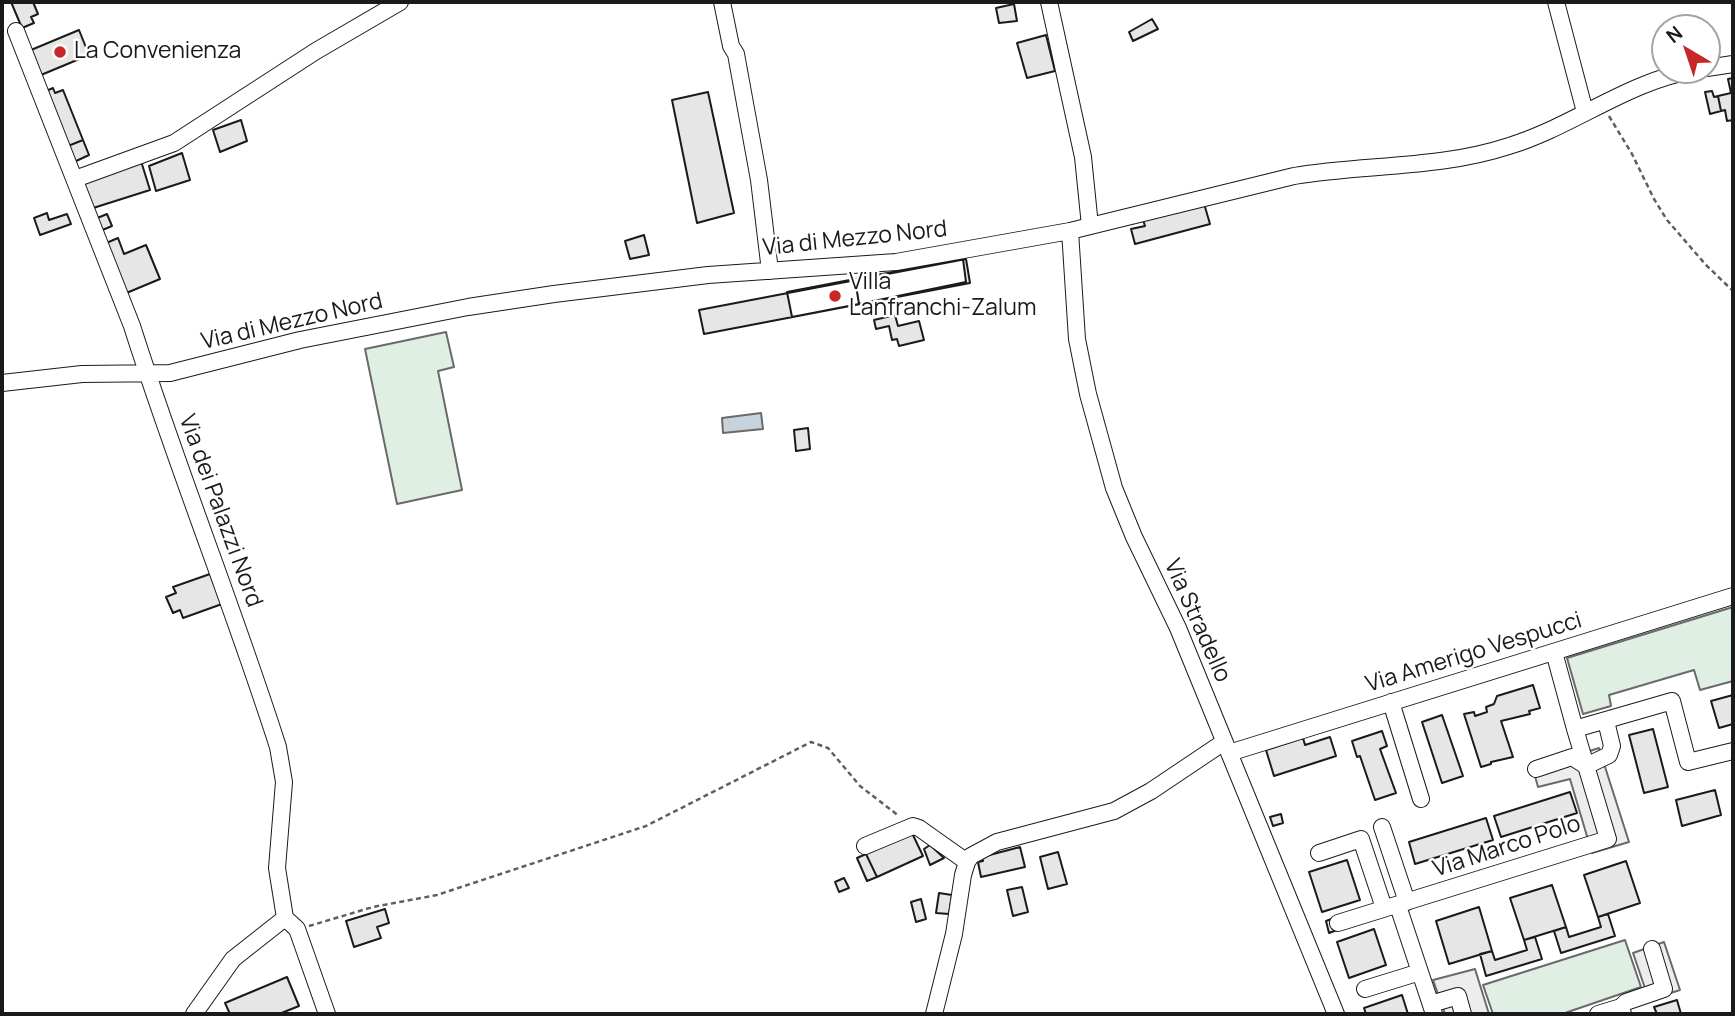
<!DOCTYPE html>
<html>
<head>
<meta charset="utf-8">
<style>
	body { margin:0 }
	#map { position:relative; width:1735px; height:1016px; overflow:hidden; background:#fff; font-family:Manrope,sans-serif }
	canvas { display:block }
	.frame { position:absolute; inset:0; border:4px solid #1a1a1a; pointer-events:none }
	.north { position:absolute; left:1651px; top:14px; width:70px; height:70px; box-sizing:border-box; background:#fff; border:2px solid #a3a3a3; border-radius:50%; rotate:321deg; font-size:19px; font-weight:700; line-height:28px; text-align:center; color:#1a1a1a }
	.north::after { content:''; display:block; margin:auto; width:24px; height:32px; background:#c62828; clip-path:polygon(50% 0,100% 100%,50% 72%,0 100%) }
</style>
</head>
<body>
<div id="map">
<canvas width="1735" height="1016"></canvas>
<div class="frame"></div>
<div class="north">N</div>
</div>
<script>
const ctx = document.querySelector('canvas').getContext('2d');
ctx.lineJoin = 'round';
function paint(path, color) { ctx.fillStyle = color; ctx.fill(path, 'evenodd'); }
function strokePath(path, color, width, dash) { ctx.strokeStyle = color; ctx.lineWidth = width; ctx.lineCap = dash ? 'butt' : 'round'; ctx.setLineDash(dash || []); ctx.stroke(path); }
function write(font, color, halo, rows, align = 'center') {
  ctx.font = font + ' Manrope,sans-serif'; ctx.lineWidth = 5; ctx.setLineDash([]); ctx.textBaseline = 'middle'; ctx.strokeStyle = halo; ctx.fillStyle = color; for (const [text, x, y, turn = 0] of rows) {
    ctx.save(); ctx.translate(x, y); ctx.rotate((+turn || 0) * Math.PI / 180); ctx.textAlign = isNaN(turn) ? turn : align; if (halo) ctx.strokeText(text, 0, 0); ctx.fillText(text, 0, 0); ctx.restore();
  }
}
const green = new Path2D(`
	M446,332L454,367L438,371L462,490L397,504L365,349Z
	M1733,607V681L1700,690L1694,670L1609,695L1611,706L1583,714L1567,658Z
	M1625,940L1641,987L1562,1014H1493L1483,985Z`);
paint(green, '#e0efe3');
strokePath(green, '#6a6a6a', 2);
const parking = new Path2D(`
	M1599,748L1629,842L1592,853L1570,779L1538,787L1533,769Z
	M1664,942L1680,990L1649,1000L1633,953Z
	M1475,969L1489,1014H1445L1433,980Z`);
paint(parking, '#ededed');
strokePath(parking, '#6a6a6a', 2);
const water = new Path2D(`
	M761,413L763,429L723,433L722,418Z`);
paint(water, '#c6d2dc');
strokePath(water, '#6a6a6a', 2);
const building = new Path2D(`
	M11,2H33L38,14L31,17L34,23L22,28Z
	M1014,4L1017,21L999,23L996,8Z
	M1152,19L1158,29L1133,41L1129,32Z
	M79,30L89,55L41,75L31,50Z
	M1046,35L1055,71L1027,78L1017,43Z
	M1733,78V120L1727,121L1725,110L1721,111L1718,96L1731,93L1728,79Z
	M53,88L55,93L63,90L83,140L68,146L46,91Z
	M1712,91L1714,97L1718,96L1721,111L1710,114L1705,92Z
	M708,92L734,213L697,223L672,100Z
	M241,120L247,141L220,152L213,130Z
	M83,140L89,155L74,162L68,146Z
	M182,153L190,180L156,191L149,166Z
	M141,161L150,190L90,209L79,182Z
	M1203,200L1210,224L1135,244L1131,229L1145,226L1142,217Z
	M47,213L49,220L67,214L71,224L40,235L34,218Z
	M107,214L112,226L100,231L95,219Z
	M644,235L649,255L630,259L625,241Z
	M118,238L124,254L146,245L160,279L124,294L104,244Z
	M963,259L966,282L859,304L855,279Z
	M966,259L970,283L704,334L699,310Z
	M855,279L859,304L792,317L787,292Z
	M895,315L898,326L919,321L924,340L899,346L897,339L892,340L889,326L876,329L874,320Z
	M808,428L810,449L796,451L794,430Z
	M210,574L222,604L183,618L180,610L173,613L166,597L176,593L173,587Z
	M1533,685L1540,708L1529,711L1530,714L1501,721L1513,757L1491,762V764L1481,767L1464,714L1474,712L1475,716L1487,712L1486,707L1494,704L1497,696Z
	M1733,695V724L1719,728L1711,701Z
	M1442,715L1463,776L1442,783L1422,722Z
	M1653,729L1668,787L1644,793L1629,735Z
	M1382,731L1387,746L1380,749L1396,793L1375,800L1360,756L1357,757L1352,741Z
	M1330,737L1336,756L1274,776L1266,750L1303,738L1305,745Z
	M1715,790L1721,815L1682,826L1676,800Z
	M1570,792L1577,813L1501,837L1494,816Z
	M1281,814L1283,823L1273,826L1270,817Z
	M1486,818L1493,840L1415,864L1409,842Z
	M912,833L923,856L877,877L866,854Z
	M930,845L944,858L930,865L924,849Z
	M1020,847L1025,867L981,877L978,862L983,861L982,857Z
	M1058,852L1067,884L1048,889L1040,857Z
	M866,854L877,877L867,881L857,858Z
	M1347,860L1360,900L1322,912L1309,872Z
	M1626,861L1640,903L1598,917L1584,875Z
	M844,878L849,888L839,892L835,882Z
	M1552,885L1566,927L1524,940L1510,898Z
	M1022,887L1028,912L1013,916L1007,890Z
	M939,893L952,895L949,914L936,913Z
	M921,899L926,919L916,922L911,902Z
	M1479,907L1492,951L1449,964L1436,921Z
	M385,909L389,923L377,927L381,938L354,947L346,921Z
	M1608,914L1615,936L1561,953L1554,931L1566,927L1569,937L1601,927L1598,917Z
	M1334,918L1337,930L1329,933L1326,921Z
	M1374,929L1386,965L1349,978L1337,942Z
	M1535,937L1542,959L1486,976L1480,954L1492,951L1495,960L1527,950L1524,940Z
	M287,977L299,1006L279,1014H230L225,1003Z
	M1402,995L1408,1014H1366L1364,1008Z
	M1677,1000L1681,1014H1657L1654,1007Z`);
paint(building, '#e6e6e6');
strokePath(building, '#1a1a1a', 2);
const minor = new Path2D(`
	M722,2L731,46L736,54L759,180L770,271
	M1049,2L1083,157L1090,226
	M1556,2L1585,112
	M16,31L132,326C177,468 233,606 278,747L284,782L277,868L285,918L297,929L327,1014
	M1707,68L1733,64
	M75,179L174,143L316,51L400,2
	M1070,231L1077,339L1088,394L1114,488L1134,537L1178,628L1336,1014
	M2,383L82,374L170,373L300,340L468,307L554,294L708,275L896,262L1070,231L1294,176C1365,164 1439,169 1509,146C1574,126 1628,81 1695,70
	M1554,652L1575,729L1672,701L1688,762L1733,751
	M1391,702L1421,799
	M1229,753L1733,596
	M1586,766L1609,755L1612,746L1606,721
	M1536,769L1572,757L1586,766
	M1382,827L1407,902
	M865,846L913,826L919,828L967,862
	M1319,853L1361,839L1384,908
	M1398,906L1434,1014
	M1338,923L1608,839L1575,729
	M1365,989L1420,972
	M1431,1004L1458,996L1463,1014
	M1621,1007L1626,1002L1664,989L1652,949
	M194,1014L233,959L285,918
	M934,1014L954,934L963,875L967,862L971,856L997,842L1114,811L1151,791L1224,742
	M1598,1014L1621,1007L1623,1014`);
strokePath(minor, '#1a1a1a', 18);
strokePath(new Path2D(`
	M1609,116L1632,154L1654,199L1667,220L1706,265L1733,291
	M309,926L373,907L437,895L646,826L811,742L828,748L860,786L899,816`), '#5f5f5f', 2.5, [5, 3.5]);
strokePath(minor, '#fff', 16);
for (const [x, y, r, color] of [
	[60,52,7,"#c62828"],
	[835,296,7,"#c62828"]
]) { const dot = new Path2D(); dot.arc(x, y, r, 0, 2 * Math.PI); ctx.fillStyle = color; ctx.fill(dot); strokePath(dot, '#fff', 2.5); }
write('23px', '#1a1a1a', '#fff', [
	["La Convenienza",74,52],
	["Villa",849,283],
	["Lanfranchi-Zalum",849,309]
], 'left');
write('23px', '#1a1a1a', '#fff', [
	["Via di Mezzo Nord",855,239,-6],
	["Via di Mezzo Nord",292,322,-13],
	["Via dei Palazzi Nord",220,511,70],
	["Via Stradello",1197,621,66],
	["Via Amerigo Vespucci",1474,653,-17],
	["Via Marco Polo",1507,847,-18]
]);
</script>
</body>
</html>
